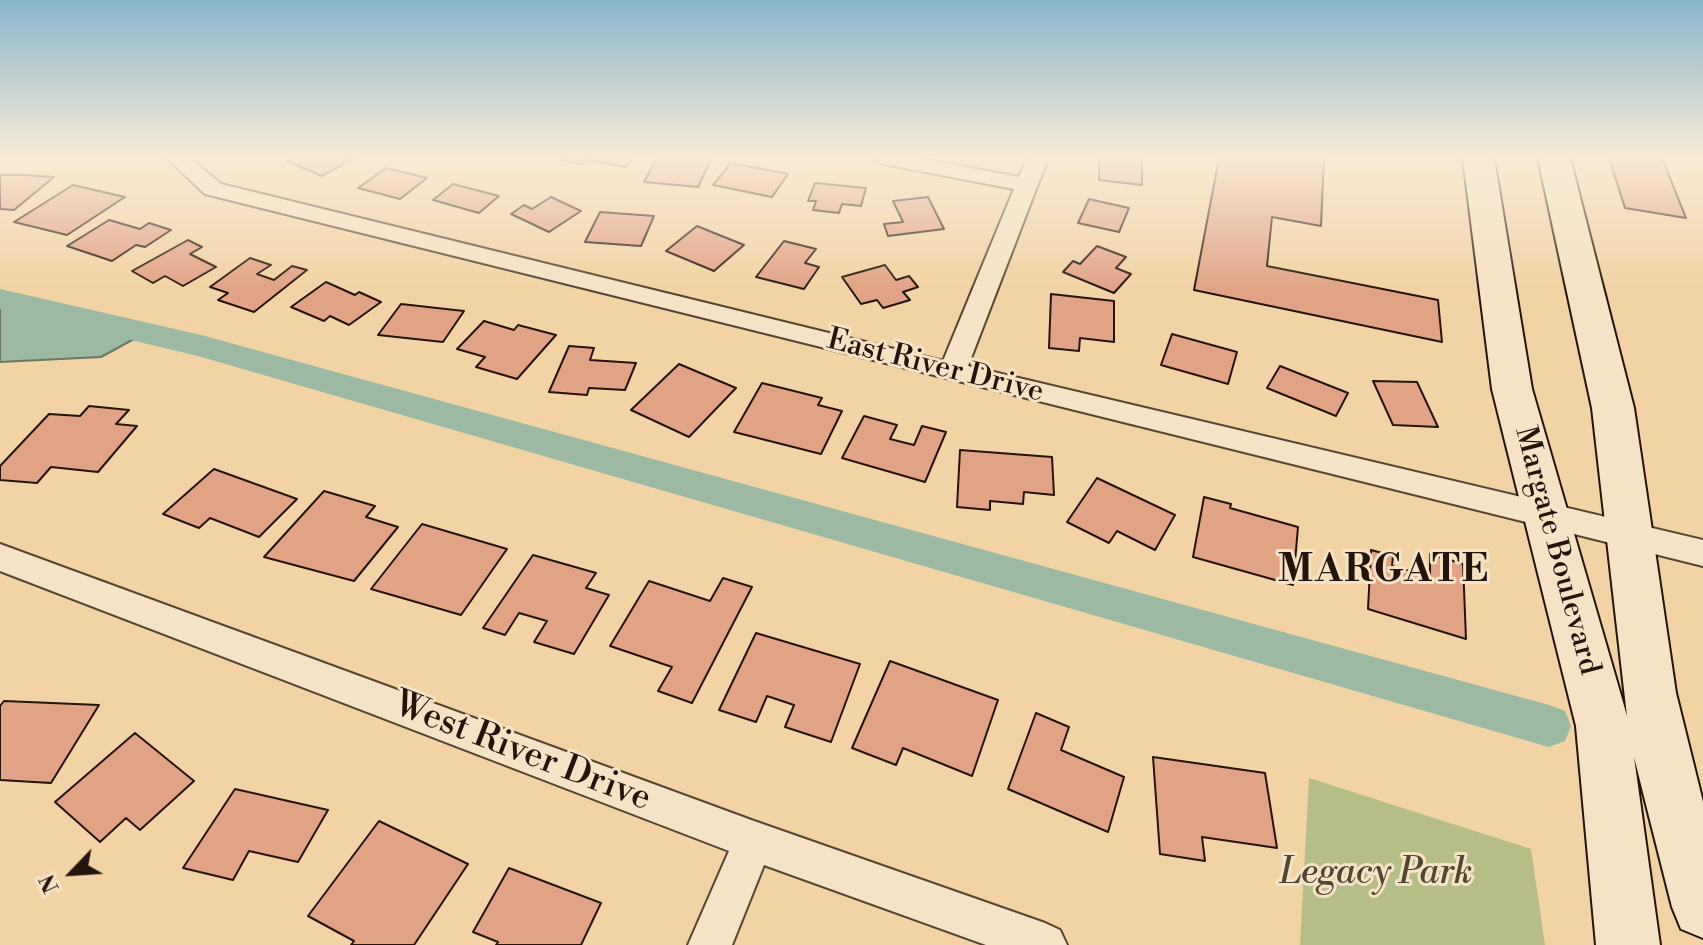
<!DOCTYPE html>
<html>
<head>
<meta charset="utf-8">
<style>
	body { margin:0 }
	#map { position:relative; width:1703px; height:945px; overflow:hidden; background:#f1d3a5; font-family:"Libre Bodoni",serif }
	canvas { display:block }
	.north { position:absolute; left:32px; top:833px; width:80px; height:80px; -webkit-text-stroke:6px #f6e2c4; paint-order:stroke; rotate:245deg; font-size:22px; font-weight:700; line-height:32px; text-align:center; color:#24140c }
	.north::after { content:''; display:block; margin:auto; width:28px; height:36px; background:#24140c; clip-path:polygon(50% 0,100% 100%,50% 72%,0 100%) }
</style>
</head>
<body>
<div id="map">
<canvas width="1703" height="945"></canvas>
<div class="north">N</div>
</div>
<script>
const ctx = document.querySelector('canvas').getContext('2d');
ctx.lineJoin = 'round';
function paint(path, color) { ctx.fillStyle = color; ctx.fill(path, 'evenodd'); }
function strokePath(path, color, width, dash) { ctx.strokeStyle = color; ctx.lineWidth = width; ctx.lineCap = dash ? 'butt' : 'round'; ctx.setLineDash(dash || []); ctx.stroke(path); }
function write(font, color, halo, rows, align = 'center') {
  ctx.font = font + ' "Libre Bodoni",serif'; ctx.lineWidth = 6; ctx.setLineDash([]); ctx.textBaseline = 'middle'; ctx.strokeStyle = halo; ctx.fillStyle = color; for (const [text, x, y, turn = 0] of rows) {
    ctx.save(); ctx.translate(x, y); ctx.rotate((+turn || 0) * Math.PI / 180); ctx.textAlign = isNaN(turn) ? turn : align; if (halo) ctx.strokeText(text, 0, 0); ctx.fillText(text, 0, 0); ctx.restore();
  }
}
paint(new Path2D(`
	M1309,778L1531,849L1545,945H1300Z`), '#b7bd89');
const water = new Path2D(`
	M0,299H1L145,333L101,357L0,362Z`);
paint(water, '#9cb9a1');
strokePath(water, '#6c7765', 2);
paint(new Path2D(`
	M0,289L201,335L1549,705L1565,711L1571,726L1565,741L1549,747L198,356L0,309Z`), '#9cb9a1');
const building = new Path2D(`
	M292,158H354L322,176L286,161Z
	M562,158H633L626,167L587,160L582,164L560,160Z
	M657,158H712L698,187L644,182Z
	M1099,158H1142V185L1099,180Z
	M1219,158H1324L1321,226L1272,217L1267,266L1438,300L1442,342L1194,290Z
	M1609,158H1662L1686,218L1625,208Z
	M731,163L788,174L772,197L713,185Z
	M386,168L427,178L400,199L358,188Z
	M0,175H24L54,177L14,210L0,209Z
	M815,183L866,188L861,206L842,204L839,213L813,210L816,201H808Z
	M453,184L499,196L479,213L433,200Z
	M73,185L125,197L67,235L14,222Z
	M551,197L581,211L549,232L511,214L524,205L532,209Z
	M928,197L944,229L888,236L884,224L903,222L893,201Z
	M1089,199L1129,208L1119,232L1078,223Z
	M600,212L654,216L641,246L585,242Z
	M109,220L140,229L149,223L171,230L145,247L136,245L112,261L67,246Z
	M697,226L744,245L714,271L666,251Z
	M188,240L202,247L190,254L216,267L183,286L165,276L153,283L132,271Z
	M784,241L816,249L805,263L819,267L804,289L756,277Z
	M1097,246L1126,257L1116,268L1131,274L1114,293L1063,272L1073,261L1080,264Z
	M250,258L271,265L257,274L274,280L292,266L307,270L254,312L218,300L228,293L210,287Z
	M885,265L896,280L909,276L918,287L903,292L910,300L883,308L877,300L861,304L842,277Z
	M326,282L355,295L359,292L381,302L349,325L330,316L324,321L291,307Z
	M1051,294L1114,301V342L1080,338L1079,351L1049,348Z
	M401,304L464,311L443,342L378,335Z
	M484,321L514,330L518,325L556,335L517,379L476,367L485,357L457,349Z
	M1172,334L1237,352L1228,384L1161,365Z
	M569,346L594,348L590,360L636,363L625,390L589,388L587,395L549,392Z
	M679,364L736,388L689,437L631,410Z
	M1280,366L1348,393L1336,416L1267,388Z
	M1373,381L1417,382L1438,427L1393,425Z
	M762,383L822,398L818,405L842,411L821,454L734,432Z
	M89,406L129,410L116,424L137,426L98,472L51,467L37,483L0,480V466L49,414L80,416Z
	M864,416L897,425L890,439L914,445L922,426L946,432L925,482L842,458Z
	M960,450L1052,457L1054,495L1024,492L1023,504L990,501V510L957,507Z
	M214,469L297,499L259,537L210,518L199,528L163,514Z
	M1097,478L1175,515L1155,550L1117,531L1109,543L1067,522Z
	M324,491L375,506L366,517L398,527L354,581L264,557Z
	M1204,497L1231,504L1230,508L1298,527L1293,585L1193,557Z
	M422,524L507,549L461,615L371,589Z
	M1371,550L1393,556L1392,566L1430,577V554L1463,564L1466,639L1368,609Z
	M533,555L596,573L586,588L609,595L574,654L534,642L547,621L519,613L505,635L483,628Z
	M723,578L752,587L692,703L658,691L672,667L610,646L649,581L710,601Z
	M756,633L860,664L831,742L785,727L794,705L767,696L756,722L719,710Z
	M890,661L998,700L972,776L903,748L896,765L852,748Z
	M4,701L99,705L51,783L0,780V706Z
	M1036,713L1069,727L1061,750L1124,777L1108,832L1008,789Z
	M135,733L194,781L140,830L126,818L100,842L55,802Z
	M1153,757L1265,773L1277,848L1202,837L1205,861L1160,854Z
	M235,789L328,810L298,862L249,851L233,880L183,868Z
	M379,821L468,864L414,945H351L354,941L308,916Z
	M509,868L601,903L581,945H496L498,942L473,932Z`);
paint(building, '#e0a386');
strokePath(building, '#24140c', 2);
const street = new Path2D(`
	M167,158H190L221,184L943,361L1014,189L884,164L873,158H917L1019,177L1026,158H1048L968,366L1703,540V566L205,194Z
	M0,544L754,821L1045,923L1060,930L1067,945H986L764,865L732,945H688L729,851L0,571Z`);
const secondary = new Path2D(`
	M1463,158H1494L1532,389L1627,716L1592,408L1538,158H1570L1634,408L1676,693L1703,802V938L1681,929L1672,907L1634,757L1660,945H1596L1576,726L1492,389Z`);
strokePath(street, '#574432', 4);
strokePath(secondary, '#24140c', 4);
paint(street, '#f6e2c4');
paint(secondary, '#f6e2c4');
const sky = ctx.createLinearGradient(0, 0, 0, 290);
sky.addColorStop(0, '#89b6cc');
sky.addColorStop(0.54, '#f9ebd6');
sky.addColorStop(1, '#f9ebd600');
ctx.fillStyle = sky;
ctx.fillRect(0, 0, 1703, 290);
write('30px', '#24140c', '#f6e2c4', [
	["East River Drive",935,367,14],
	["Margate Boulevard",1556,551,75]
]);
write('36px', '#24140c', '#f6e2c4', [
	["West River Drive",522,753,21]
]);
write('italic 36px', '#504732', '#f6e2c4', [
	["Legacy Park",1376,874]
]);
ctx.letterSpacing = '2px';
write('bold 38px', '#24140c', '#f6e2c4', [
	["MARGATE",1384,572]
]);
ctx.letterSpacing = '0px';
</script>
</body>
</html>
